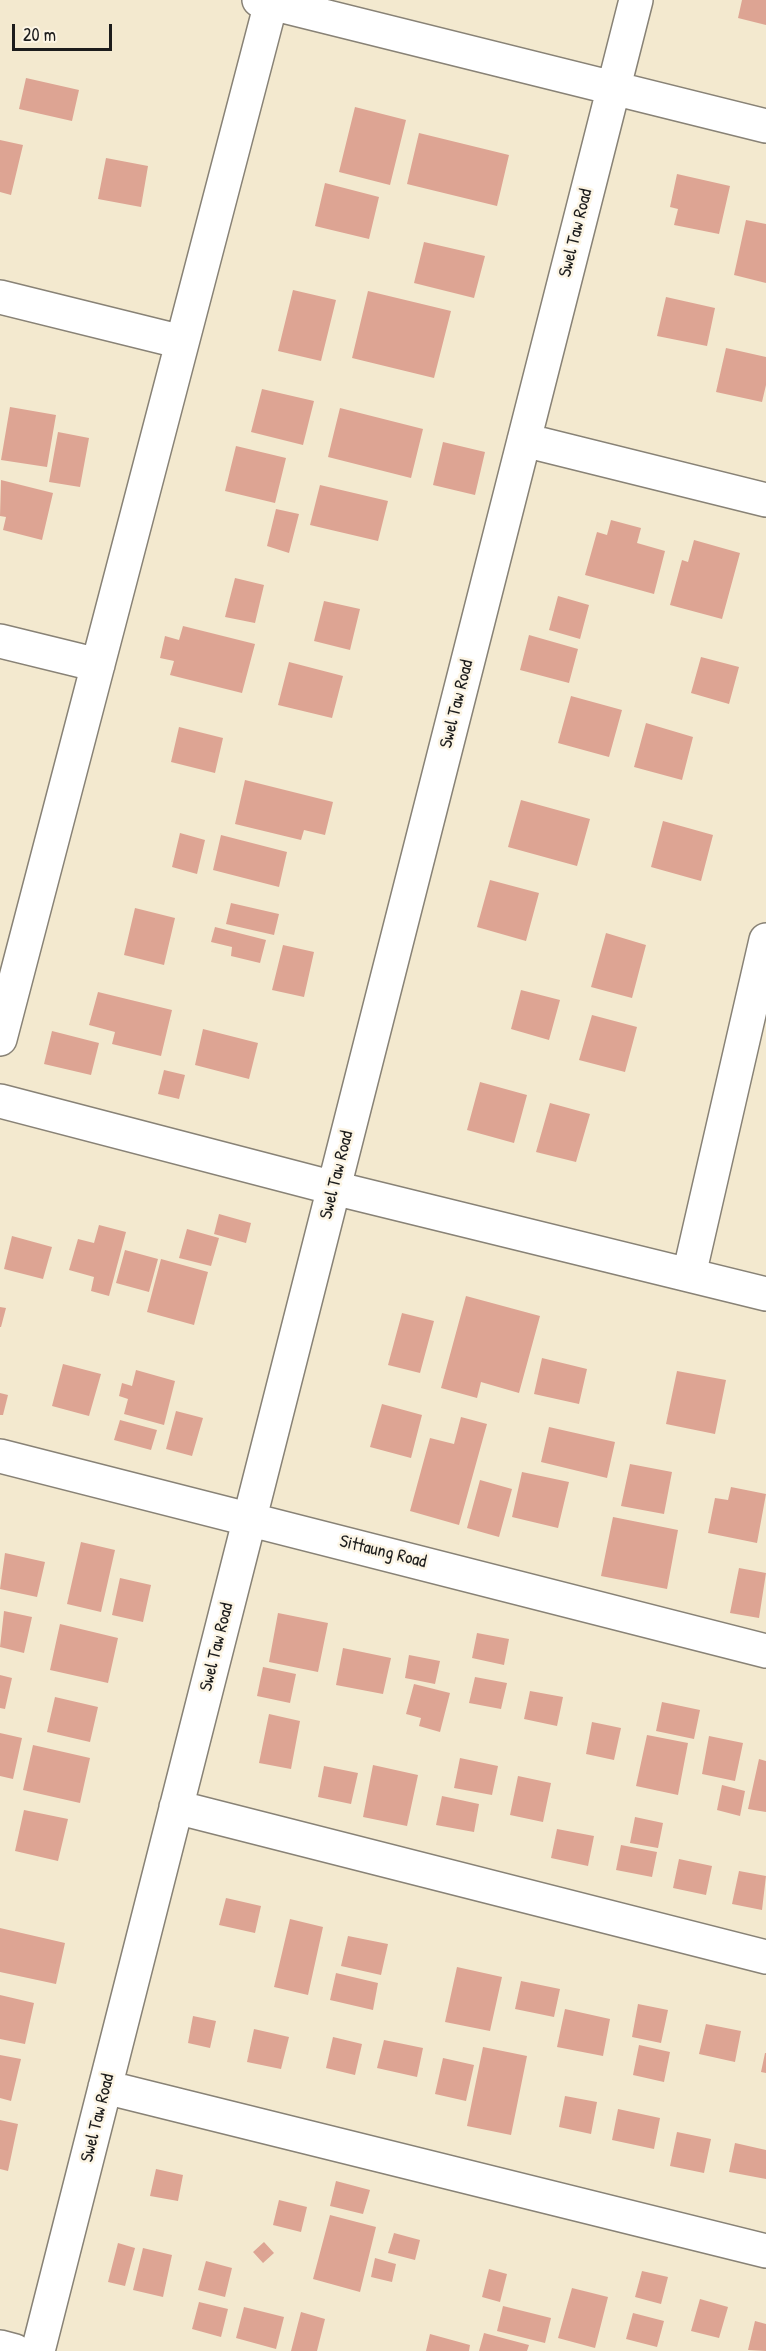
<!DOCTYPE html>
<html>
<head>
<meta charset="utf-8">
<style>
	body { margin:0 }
	#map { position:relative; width:766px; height:2351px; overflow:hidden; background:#f3e9cf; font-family:"Patrick Hand",sans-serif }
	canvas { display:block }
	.scale { position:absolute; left:12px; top:24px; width:100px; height:27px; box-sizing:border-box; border:3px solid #1c1c1c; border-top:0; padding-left:8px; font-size:18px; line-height:21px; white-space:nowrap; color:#1c1c1c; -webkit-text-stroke:4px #fcf5e5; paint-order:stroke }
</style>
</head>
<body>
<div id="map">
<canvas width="766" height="2351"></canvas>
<div class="scale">20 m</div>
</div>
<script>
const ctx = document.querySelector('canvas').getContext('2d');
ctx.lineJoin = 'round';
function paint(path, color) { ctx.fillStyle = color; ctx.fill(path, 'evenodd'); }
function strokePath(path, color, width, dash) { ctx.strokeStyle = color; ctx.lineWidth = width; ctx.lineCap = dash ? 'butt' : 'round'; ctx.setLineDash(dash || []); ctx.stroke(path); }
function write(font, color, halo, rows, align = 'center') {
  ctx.font = font + ' "Patrick Hand",sans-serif'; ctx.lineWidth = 5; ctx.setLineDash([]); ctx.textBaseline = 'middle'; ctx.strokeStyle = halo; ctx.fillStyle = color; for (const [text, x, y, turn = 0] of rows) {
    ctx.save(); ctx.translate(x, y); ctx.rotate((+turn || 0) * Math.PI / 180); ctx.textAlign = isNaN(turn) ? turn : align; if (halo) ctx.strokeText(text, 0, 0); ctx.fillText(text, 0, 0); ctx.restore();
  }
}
paint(new Path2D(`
	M742,0H766V25L738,18Z
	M26,78L79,90L72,121L19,109Z
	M355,107L406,120L390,185L339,172Z
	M419,133L509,155L497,206L407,184Z
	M0,140L23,145L11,195L0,192Z
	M106,158L148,166L141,207L98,199Z
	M677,174L730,186L719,234L674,225L678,209L670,207Z
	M325,183L379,197L369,239L315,226Z
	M746,220L766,224V283L734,275Z
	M424,242L485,256L474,298L414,283Z
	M293,290L336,300L321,361L278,351Z
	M368,291L451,311L434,378L352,358Z
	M666,297L715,308L707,346L657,336Z
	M726,348L766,357V385L762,402L716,392Z
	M262,389L314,401L303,445L251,432Z
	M10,407L56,415L47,467L1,460Z
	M340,408L423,429L411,478L328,457Z
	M58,432L89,438L80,487L49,482Z
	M443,442L485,452L475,495L433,485Z
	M236,446L286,458L275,503L225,491Z
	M1,480L53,493L42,540L3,530L6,517L0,516Z
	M320,485L388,501L378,541L310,525Z
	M276,509L299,514L289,553L267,546Z
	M611,520L641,528L637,543L665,551L654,594L585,575L597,532L607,535Z
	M694,540L740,553L722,619L670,605L682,560L688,562Z
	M235,578L264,585L255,623L225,617Z
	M558,596L589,605L580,639L549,630Z
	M324,601L360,609L350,650L314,641Z
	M183,626L255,644L242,693L170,675L174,661L160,658L165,636L179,640Z
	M529,635L578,649L569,683L520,670Z
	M701,657L739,667L729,704L691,693Z
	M289,662L343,676L332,718L278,705Z
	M571,696L622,710L609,757L558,743Z
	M646,723L693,737L682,780L634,767Z
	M179,727L223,738L215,773L171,762Z
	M245,780L333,802L325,835L304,830L301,840L235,824Z
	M521,800L590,819L577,866L508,847Z
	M663,821L713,835L701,881L651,867Z
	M180,833L205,840L197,874L172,867Z
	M221,835L287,852L279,887L213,870Z
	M490,880L539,893L526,941L477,927Z
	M231,903L279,914L274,935L226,924Z
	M135,908L175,918L164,965L124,955Z
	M215,927L266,940L260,963L231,956L232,947L211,942Z
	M606,933L646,945L632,998L591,987Z
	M283,945L314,952L304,997L272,990Z
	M521,990L560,1000L549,1040L511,1029Z
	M98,992L172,1010L161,1056L112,1044L115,1032L89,1025Z
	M592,1015L637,1027L625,1072L579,1060Z
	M203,1029L258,1043L249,1079L195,1065Z
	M52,1031L99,1043L91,1075L44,1064Z
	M164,1070L185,1075L179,1099L158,1094Z
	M480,1082L527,1095L514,1143L467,1130Z
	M550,1103L590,1114L576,1162L536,1152Z
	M219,1214L251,1223L246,1243L214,1234Z
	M99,1225L126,1232L109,1296L91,1291L94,1277L69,1270L78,1239L94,1243Z
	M187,1229L219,1238L211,1266L179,1258Z
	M12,1236L52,1247L43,1279L4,1269Z
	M125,1250L158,1259L149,1292L116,1283Z
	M161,1259L208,1272L194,1325L147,1312Z
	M466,1296L540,1316L519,1393L481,1382L477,1398L441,1388Z
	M0,1307L6,1308L1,1327H0Z
	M402,1313L434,1321L420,1373L388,1365Z
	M542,1358L587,1369L579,1404L534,1394Z
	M63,1364L101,1374L89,1416L52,1406Z
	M136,1370L175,1381L164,1425L124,1414L128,1399L119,1396L122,1383L132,1386Z
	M677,1371L726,1380L715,1434L666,1424Z
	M0,1393L8,1395L3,1415H0Z
	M382,1404L422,1415L411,1458L370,1447Z
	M176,1411L203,1418L192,1456L166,1449Z
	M461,1417L487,1424L459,1525L410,1511L430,1438L454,1444Z
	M120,1420L157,1430L151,1450L114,1440Z
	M549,1427L615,1442L607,1478L541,1462Z
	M630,1464L672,1472L664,1514L621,1506Z
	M522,1472L569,1482L558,1528L512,1517Z
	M480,1480L512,1489L499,1537L467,1528Z
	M731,1487L766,1494L757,1543L708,1533L715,1498L728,1500Z
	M613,1517L678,1530L667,1589L601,1576Z
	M81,1542L115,1550L101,1612L67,1604Z
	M5,1553L45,1562L37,1597L0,1589Z
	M739,1568L766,1573L759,1618L730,1613Z
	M120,1578L151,1585L143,1622L112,1615Z
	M4,1611L32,1617L24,1653L0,1647Z
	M278,1613L328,1623L318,1672L269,1662Z
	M60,1624L118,1638L108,1683L50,1670Z
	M477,1633L509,1639L504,1665L472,1658Z
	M343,1648L391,1658L383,1694L336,1685Z
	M409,1655L440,1661L435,1684L405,1678Z
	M263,1667L296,1674L290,1703L257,1696Z
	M0,1675L12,1678L5,1709L0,1708Z
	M475,1677L507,1683L501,1709L469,1703Z
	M414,1684L450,1693L440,1732L419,1726L421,1718L406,1714Z
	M530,1691L563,1697L557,1726L524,1719Z
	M55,1697L98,1707L90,1742L47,1732Z
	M662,1702L700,1710L694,1739L656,1731Z
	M269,1714L300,1721L291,1769L259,1763Z
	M592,1722L621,1728L614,1760L586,1754Z
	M0,1733L22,1738L13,1779L0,1776Z
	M647,1735L688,1743L678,1795L636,1786Z
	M709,1736L743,1743L735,1781L702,1774Z
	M33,1745L90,1758L80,1803L23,1790Z
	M460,1758L498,1766L492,1795L454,1788Z
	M759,1759L766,1761V1812L748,1809Z
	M373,1765L418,1775L407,1826L363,1817Z
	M324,1766L358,1773L351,1804L318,1797Z
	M518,1776L551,1783L543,1822L510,1815Z
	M722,1785L745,1791L740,1816L717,1810Z
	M442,1796L479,1804L474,1832L436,1825Z
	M24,1810L68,1819L58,1861L15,1851Z
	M635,1817L663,1823L658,1848L630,1843Z
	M557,1829L594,1836L588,1866L551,1858Z
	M621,1845L657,1852L652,1877L616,1870Z
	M679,1859L712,1866L706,1895L673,1888Z
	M739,1871L766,1876L762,1910L732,1904Z
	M226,1898L261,1906L255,1933L219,1925Z
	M290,1919L323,1927L308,1995L274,1987Z
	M0,1928L65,1943L56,1984L0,1972Z
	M348,1936L388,1944L381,1975L341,1966Z
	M457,1967L502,1977L490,2031L445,2022Z
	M336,1973L378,1983L373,2010L330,2000Z
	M521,1981L560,1989L554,2017L515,2009Z
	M0,1995L34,2003L25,2044L0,2039Z
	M638,2004L668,2010L661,2043L632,2037Z
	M565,2009L610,2019L603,2056L557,2047Z
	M193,2016L216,2021L210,2048L188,2043Z
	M706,2024L741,2031L735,2062L699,2054Z
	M254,2029L289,2037L281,2069L247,2062Z
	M333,2037L362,2044L355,2075L326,2068Z
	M384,2040L423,2048L417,2077L377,2068Z
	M639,2045L670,2052L664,2082L633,2075Z
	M483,2047L527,2056L511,2135L467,2126Z
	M765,2053H766V2073L761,2072Z
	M0,2055L21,2059L11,2101L0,2098Z
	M443,2058L474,2065L466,2101L435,2094Z
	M565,2096L597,2102L591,2134L559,2127Z
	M618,2109L660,2118L654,2149L612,2140Z
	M0,2120L18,2124L8,2171L0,2169Z
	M677,2132L711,2139L704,2173L670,2166Z
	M735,2143L766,2150V2179L729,2172Z
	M156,2169L183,2175L178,2201L150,2196Z
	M336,2181L370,2190L363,2214L330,2206Z
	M279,2200L307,2207L301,2232L273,2225Z
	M330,2215L376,2227L360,2292L313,2279Z
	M394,2233L420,2240L415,2260L388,2253Z
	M264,2242L274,2253L263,2263L253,2252Z
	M118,2243L135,2248L125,2286L108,2282Z
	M143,2248L172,2255L163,2297L133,2290Z
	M375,2258L396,2264L392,2282L371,2277Z
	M206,2261L232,2268L225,2297L198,2290Z
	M489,2269L507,2274L500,2302L482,2297Z
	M642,2271L668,2277L661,2304L635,2297Z
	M572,2288L608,2297L595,2348L558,2338Z
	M700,2299L728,2307L719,2338L691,2331Z
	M199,2302L228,2309L221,2337L192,2329Z
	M503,2306L551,2318L545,2343L497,2331Z
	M244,2307L284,2317L276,2349L236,2338Z
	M301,2312L325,2319L317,2351H291Z
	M633,2313L664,2321L657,2347L626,2339Z
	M755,2321L766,2324V2351L748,2350Z
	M484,2333L529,2345L527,2351H479Z
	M430,2334L470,2345L469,2351H426Z`), '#dda493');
const minor = new Path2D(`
	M259,0L766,126
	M0,297L182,342
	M524,440L766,500
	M0,641L98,665
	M0,1039L271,3
	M0,1101L334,1188L766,1294
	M689,1275L766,940
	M0,1456L766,1651
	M176,1807L766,1957
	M105,2087L766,2251
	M0,2347L15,2351
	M38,2351L636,0`);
strokePath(minor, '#888276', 36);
strokePath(minor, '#fff', 33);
write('18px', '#1c1c1c', '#fcf5e5', [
	["Swel Taw Road",576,233,-76],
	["Swel Taw Road",457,704,-76],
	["Swel Taw Road",337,1175,-76],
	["Sittaung Road",383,1552,14],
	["Swel Taw Road",217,1647,-76],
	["Swel Taw Road",98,2118,-76]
]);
</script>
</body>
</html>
